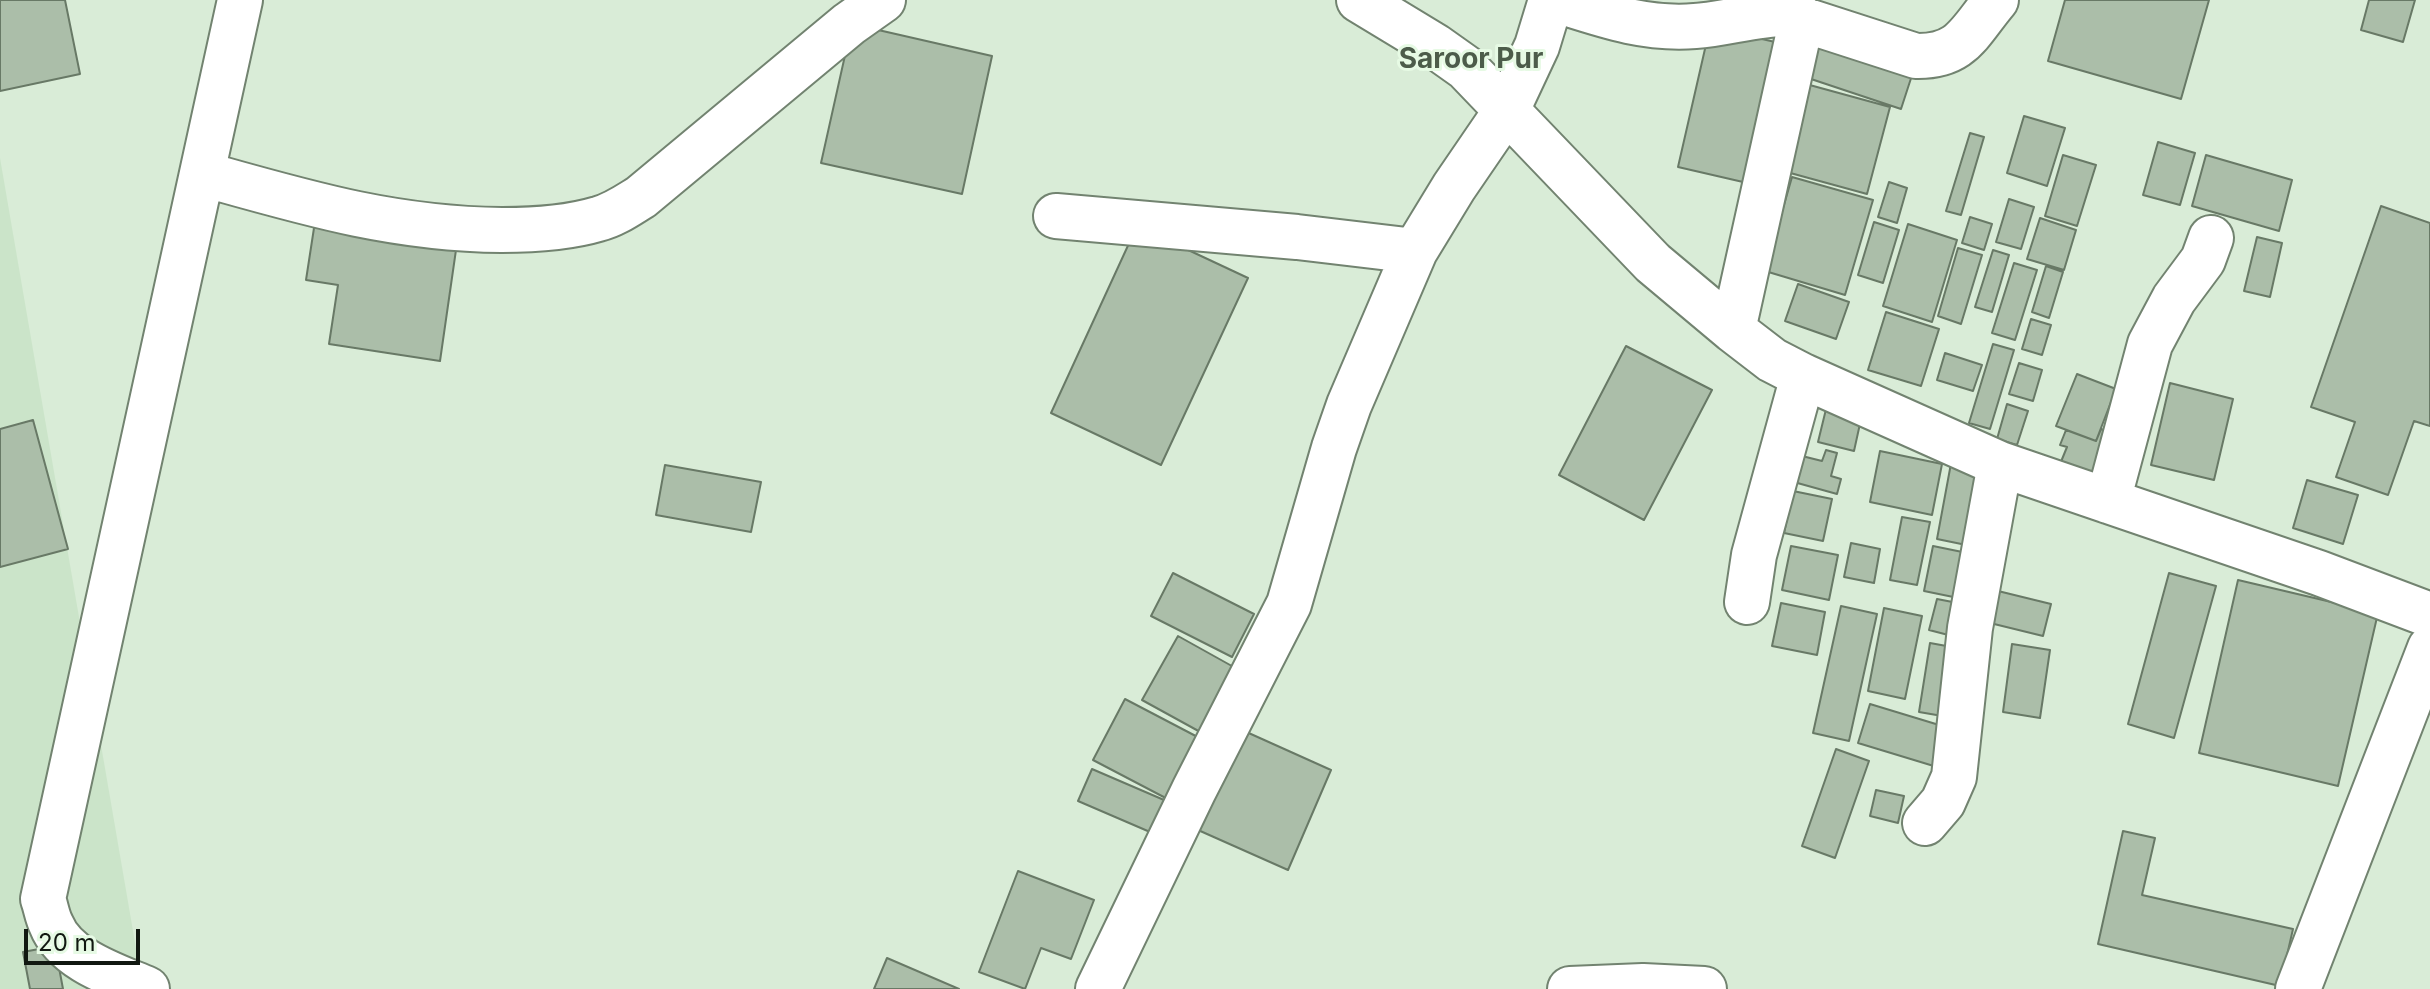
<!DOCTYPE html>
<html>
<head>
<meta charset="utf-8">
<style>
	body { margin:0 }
	#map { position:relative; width:2430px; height:989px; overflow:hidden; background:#d9ecd7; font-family:Inter,sans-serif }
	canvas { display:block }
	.scale { position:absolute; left:24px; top:929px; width:116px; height:36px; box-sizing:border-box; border:4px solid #111811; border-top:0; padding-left:10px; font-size:24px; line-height:28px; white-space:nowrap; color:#111811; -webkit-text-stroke:6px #e6fae4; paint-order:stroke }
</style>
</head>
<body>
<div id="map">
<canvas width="2430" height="989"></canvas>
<div class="scale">20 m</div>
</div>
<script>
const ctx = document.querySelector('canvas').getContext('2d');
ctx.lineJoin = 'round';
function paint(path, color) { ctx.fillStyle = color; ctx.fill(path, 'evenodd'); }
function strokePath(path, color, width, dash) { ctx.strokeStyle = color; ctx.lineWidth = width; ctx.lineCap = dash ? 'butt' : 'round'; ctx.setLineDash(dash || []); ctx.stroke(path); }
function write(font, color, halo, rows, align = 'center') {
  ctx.font = font + ' Inter,sans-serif'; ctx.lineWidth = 6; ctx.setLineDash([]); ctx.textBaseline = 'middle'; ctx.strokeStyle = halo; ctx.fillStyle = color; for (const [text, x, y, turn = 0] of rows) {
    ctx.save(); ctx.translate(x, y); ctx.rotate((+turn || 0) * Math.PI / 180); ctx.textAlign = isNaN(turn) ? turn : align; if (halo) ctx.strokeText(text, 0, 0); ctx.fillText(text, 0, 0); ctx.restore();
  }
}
paint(new Path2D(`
	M0,158L143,989H0Z`), '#cbe4c9');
const building = new Path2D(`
	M0,0H65L80,74L0,91Z
	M2065,0H2209L2181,99L2048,61Z
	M2369,0H2415L2403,42L2361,30Z
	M852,24L992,56L962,194L821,163Z
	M1710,27L1788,45L1756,185L1678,167Z
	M1819,34L1915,66L1901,109L1805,77Z
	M1806,84L1890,107L1867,194L1783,171Z
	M2024,116L2065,128L2047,186L2007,173Z
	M1970,133L1984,137L1961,215L1946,211Z
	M2158,142L2195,153L2180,205L2143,195Z
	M2063,155L2096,165L2077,226L2045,216Z
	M2206,155L2292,180L2279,231L2192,206Z
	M1792,177L1873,200L1845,295L1765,271Z
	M1889,182L1907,188L1897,223L1878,217Z
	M2009,199L2034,207L2021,249L1996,242Z
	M2381,206L2430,223V426L2414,421L2388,495L2336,477L2355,422L2311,407Z
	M316,215L458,236L440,361L329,344L338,285L306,280Z
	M1970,217L1992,224L1984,250L1962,243Z
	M2040,218L2076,230L2064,270L2027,259Z
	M1874,222L1899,230L1883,283L1858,275Z
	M1908,224L1957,240L1932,322L1883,306Z
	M1137,226L1248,278L1161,465L1051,413Z
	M2257,237L2282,243L2270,297L2244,291Z
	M1958,248L1982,255L1961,324L1938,316Z
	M1993,250L2009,255L1992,312L1975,307Z
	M2014,263L2037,270L2015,340L1992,333Z
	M2046,266L2063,272L2049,318L2032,312Z
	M1798,284L1849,302L1836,339L1785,321Z
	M1886,312L1939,329L1921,386L1868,370Z
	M2031,319L2051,325L2042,355L2022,349Z
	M1993,344L2014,350L1990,429L1969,423Z
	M1626,346L1712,390L1644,520L1559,475Z
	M1945,353L1982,365L1973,391L1937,380Z
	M2019,363L2042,370L2033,401L2009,394Z
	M2077,374L2116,389L2096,441L2056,426Z
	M2170,383L2233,399L2214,480L2151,465Z
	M1828,401L1863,410L1854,451L1818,442Z
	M2007,404L2028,411L2017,445L1997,439Z
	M33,420L68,549L0,567V429Z
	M2101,429L2122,437L2105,481L2056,474L2067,447L2060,445L2066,430L2096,441Z
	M1826,450L1837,453L1831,476L1841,479L1837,494L1783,479L1790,453L1822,461Z
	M1880,451L1942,464L1932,515L1870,502Z
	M1952,458L1992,466L1976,547L1937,539Z
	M665,465L761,482L751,532L656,515Z
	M2307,480L2358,495L2343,544L2293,528Z
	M1793,491L1832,499L1823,541L1784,533Z
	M1902,517L1930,522L1917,585L1890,580Z
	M1851,543L1880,549L1874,583L1844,577Z
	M1791,546L1838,555L1829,600L1782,590Z
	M1933,546L1977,555L1968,600L1924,591Z
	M1173,573L1254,614L1232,657L1151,616Z
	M2169,573L2216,586L2174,738L2128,724Z
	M2238,580L2378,613L2338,786L2199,753Z
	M1998,591L2051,604L2043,636L1990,623Z
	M1937,599L1968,605L1960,638L1929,630Z
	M1781,603L1825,612L1817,655L1772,646Z
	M1841,606L1877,614L1849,741L1813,733Z
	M1884,608L1922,616L1905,699L1868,691Z
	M1178,636L1248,675L1213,739L1142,700Z
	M1930,643L1963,649L1954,718L1919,712Z
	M2012,644L2050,650L2040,718L2003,712Z
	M1125,699L1211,744L1179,805L1093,760Z
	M1870,704L1949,728L1937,767L1858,743Z
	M1242,730L1331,770L1288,870L1198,830Z
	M1836,749L1869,761L1835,858L1802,846Z
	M1092,769L1171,803L1157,835L1078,801Z
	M1876,790L1904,796L1898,823L1870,816Z
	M2123,831L2155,838L2142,895L2293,929L2280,986L2098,944Z
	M1018,871L1094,900L1071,959L1041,948L1025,989L979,972Z
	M55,946L63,989H30L23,952Z
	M887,958L959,989H874Z`);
paint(building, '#abbea9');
strokePath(building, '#687966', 2);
const street = new Path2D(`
	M1359,0L1435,46L1466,68L1653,263L1733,330L1772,360L1803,376L2000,464L2319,573L2430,615
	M1556,0C1603,15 1645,30 1695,26C1726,24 1755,14 1786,14L1916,56C1962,57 1969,32 1996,0
	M203,174C306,203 393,229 502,230C533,230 568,228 598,219C614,215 628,205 641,197L849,24L883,0
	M1056,216L1297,237L1415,251
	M1733,330L1802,18
	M2108,501L2150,344L2174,299L2203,260L2211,238
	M1747,602L1754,555L1803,376
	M1925,823L1943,802L1954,777L1970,628L2000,464
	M147,989C114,975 65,960 51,924C47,916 46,907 43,899L240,0
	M1098,989L1194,790L1289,604L1334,448L1349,405L1415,251L1454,187L1508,108L1537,46L1551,0
	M1570,989L1643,986L1704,989
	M2298,989L2430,648`);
strokePath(street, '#728370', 48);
strokePath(street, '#fff', 44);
write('bold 28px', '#4c5c4a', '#e6fae4', [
	["Saroor Pur",1471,60]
]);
</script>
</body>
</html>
